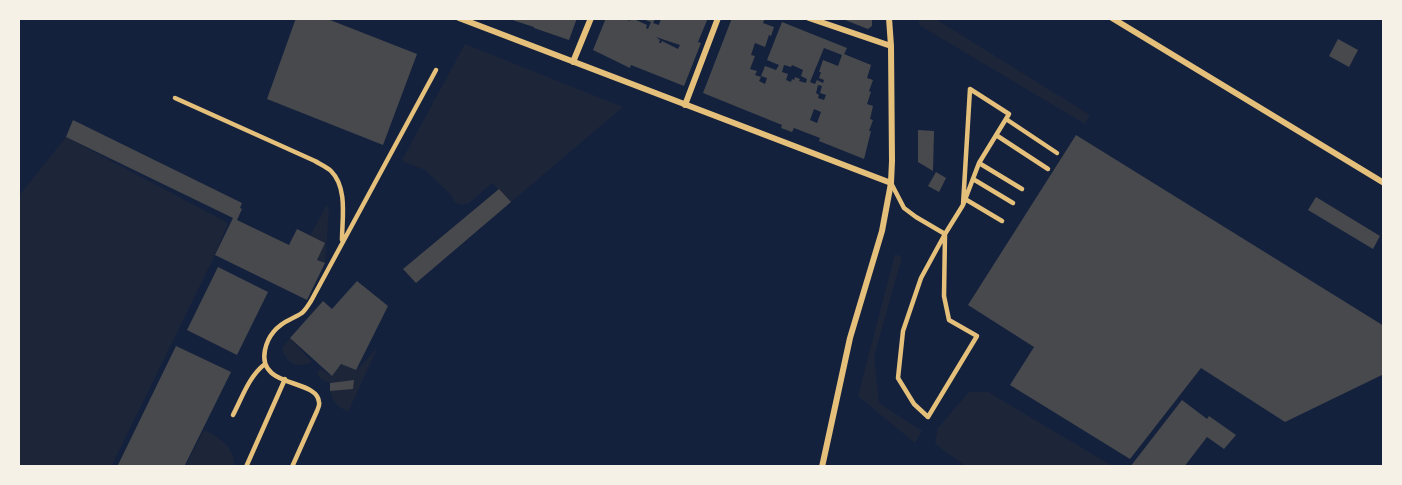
<!DOCTYPE html>
<html>
<head>
<meta charset="utf-8">
<style>
	body { margin:0 }
	#map { position:relative; width:1402px; height:485px; overflow:hidden; background:#14213d; font-family:Arial,sans-serif }
	canvas { display:block }
	.frame { position:absolute; inset:0; border:20px solid #f6f1e7; pointer-events:none }
</style>
</head>
<body>
<div id="map">
<canvas width="1402" height="485"></canvas>
<div class="frame"></div>
</div>
<script>
const ctx = document.querySelector('canvas').getContext('2d');
ctx.lineJoin = 'round';
function paint(path, color) { ctx.fillStyle = color; ctx.fill(path, 'evenodd'); }
function strokePath(path, color, width, dash) { ctx.strokeStyle = color; ctx.lineWidth = width; ctx.lineCap = dash ? 'butt' : 'round'; ctx.setLineDash(dash || []); ctx.stroke(path); }
paint(new Path2D(`
	M919,18H934L1090,115L1085,124L919,25Z
	M465,44L623,107L511,202L492,183L469,203C463,205 460,205 454,202L451,195L425,170L404,162L402,160Z
	M66,137L228,223L215,255L111,467H18V197Z
	M326,206L329,207L325,263L301,254Z
	M895,254L902,257L874,357L879,403L922,431L915,443L858,396Z
	M290,338L312,362C298,369 285,364 282,348Z
	M377,349L348,412C336,405 334,404 330,391L353,380C340,382 323,387 317,373L320,369L332,376L341,364L356,370Z
	M969,392H988L1114,467H967L935,444L938,428Z
	M204,430C219,437 236,448 234,467H185Z`), '#1d2539');
paint(new Path2D(`
	M296,18H325L417,54L383,145L267,99Z
	M506,18H577L569,40L534,28V27Z
	M606,18H623L630,21V18H637L636,20L647,25L646,28L648,29L651,22L640,18H653L655,19L653,23L659,25L661,18H708L698,42L701,43L684,86L631,65L630,68L593,50ZM656,37L680,45L678,49L662,41L661,43H659L660,40Z
	M732,18H765L763,23L774,27L771,36L769,35L765,47L755,43L751,55L755,56L750,69L757,71L755,75L761,77L759,81L765,84L767,78L761,76L765,66L776,70L779,65L767,60L782,22L847,48L844,54L871,65L867,78L873,80L869,91L871,92L867,104L873,106L870,119L873,120L869,131H871L864,159L819,141L820,138L794,128L792,132L781,128L782,125L703,93ZM824,48L842,55L838,66L823,60L819,72H821L819,78L824,80L823,83L817,80L815,84L810,82ZM784,65L791,67L792,65L803,70L801,76L807,79L806,83L799,81L800,79L795,77L794,80L792,79L791,82L786,80L788,74L782,72ZM818,85L822,86L820,93L826,95L824,100L818,98L819,95L816,93ZM814,109L821,112L817,123L810,120Z
	M840,18H872V26L868,29Z
	M1338,39L1358,50L1349,67L1329,56Z
	M73,120L242,203L240,208L242,209L237,220L289,245L297,229L325,243L317,260L325,263L307,300L215,255L233,218L66,137Z
	M918,130L934,131L933,171L918,162Z
	M1076,135L1384,326V374L1285,422L1201,368L1130,459L1010,385L1034,347L968,305Z
	M936,172L946,178L939,192L928,186Z
	M499,189L511,202L416,283L403,269Z
	M1316,197L1380,236L1373,249L1308,210Z
	M218,267L268,292L237,355L187,330Z
	M357,281L388,306L356,370L341,364L332,376L290,338L323,301L332,309Z
	M176,346L231,372L184,467H117Z
	M354,380L353,389L330,391V383Z
	M1182,400L1207,419L1209,416L1236,435L1224,449L1207,437L1184,467H1130Z`), '#48494c');
strokePath(new Path2D(`
	M175,98L315,161C320,164 327,167 331,171C348,188 342,219 342,240
	M1006,119L1057,153
	M996,135L1048,169
	M979,163L1022,189
	M973,179L1013,203
	M891,183L904,208L916,217L945,234L963,205L979,163L1009,114L970,89L963,205
	M965,199L1002,221
	M945,234L944,296L949,320L977,336L928,417L914,404L898,378L903,331L921,278Z
	M233,415C242,398 249,376 265,364
	M246,467L285,379
	M292,467L317,411C318,408 320,405 319,402C317,378 257,389 265,350C268,335 278,325 291,319C294,317 300,315 303,312C306,309 309,304 311,301L436,70`), '#e5c07b', 4.5);
strokePath(new Path2D(`
	M459,18L891,183
	M809,18L891,46
	M1112,18L1384,183
	M573,62L591,18
	M685,105L718,18
	M822,467L850,338L882,231L891,183L892,161L891,46L889,18`), '#e5c07b', 6);
</script>
</body>
</html>
